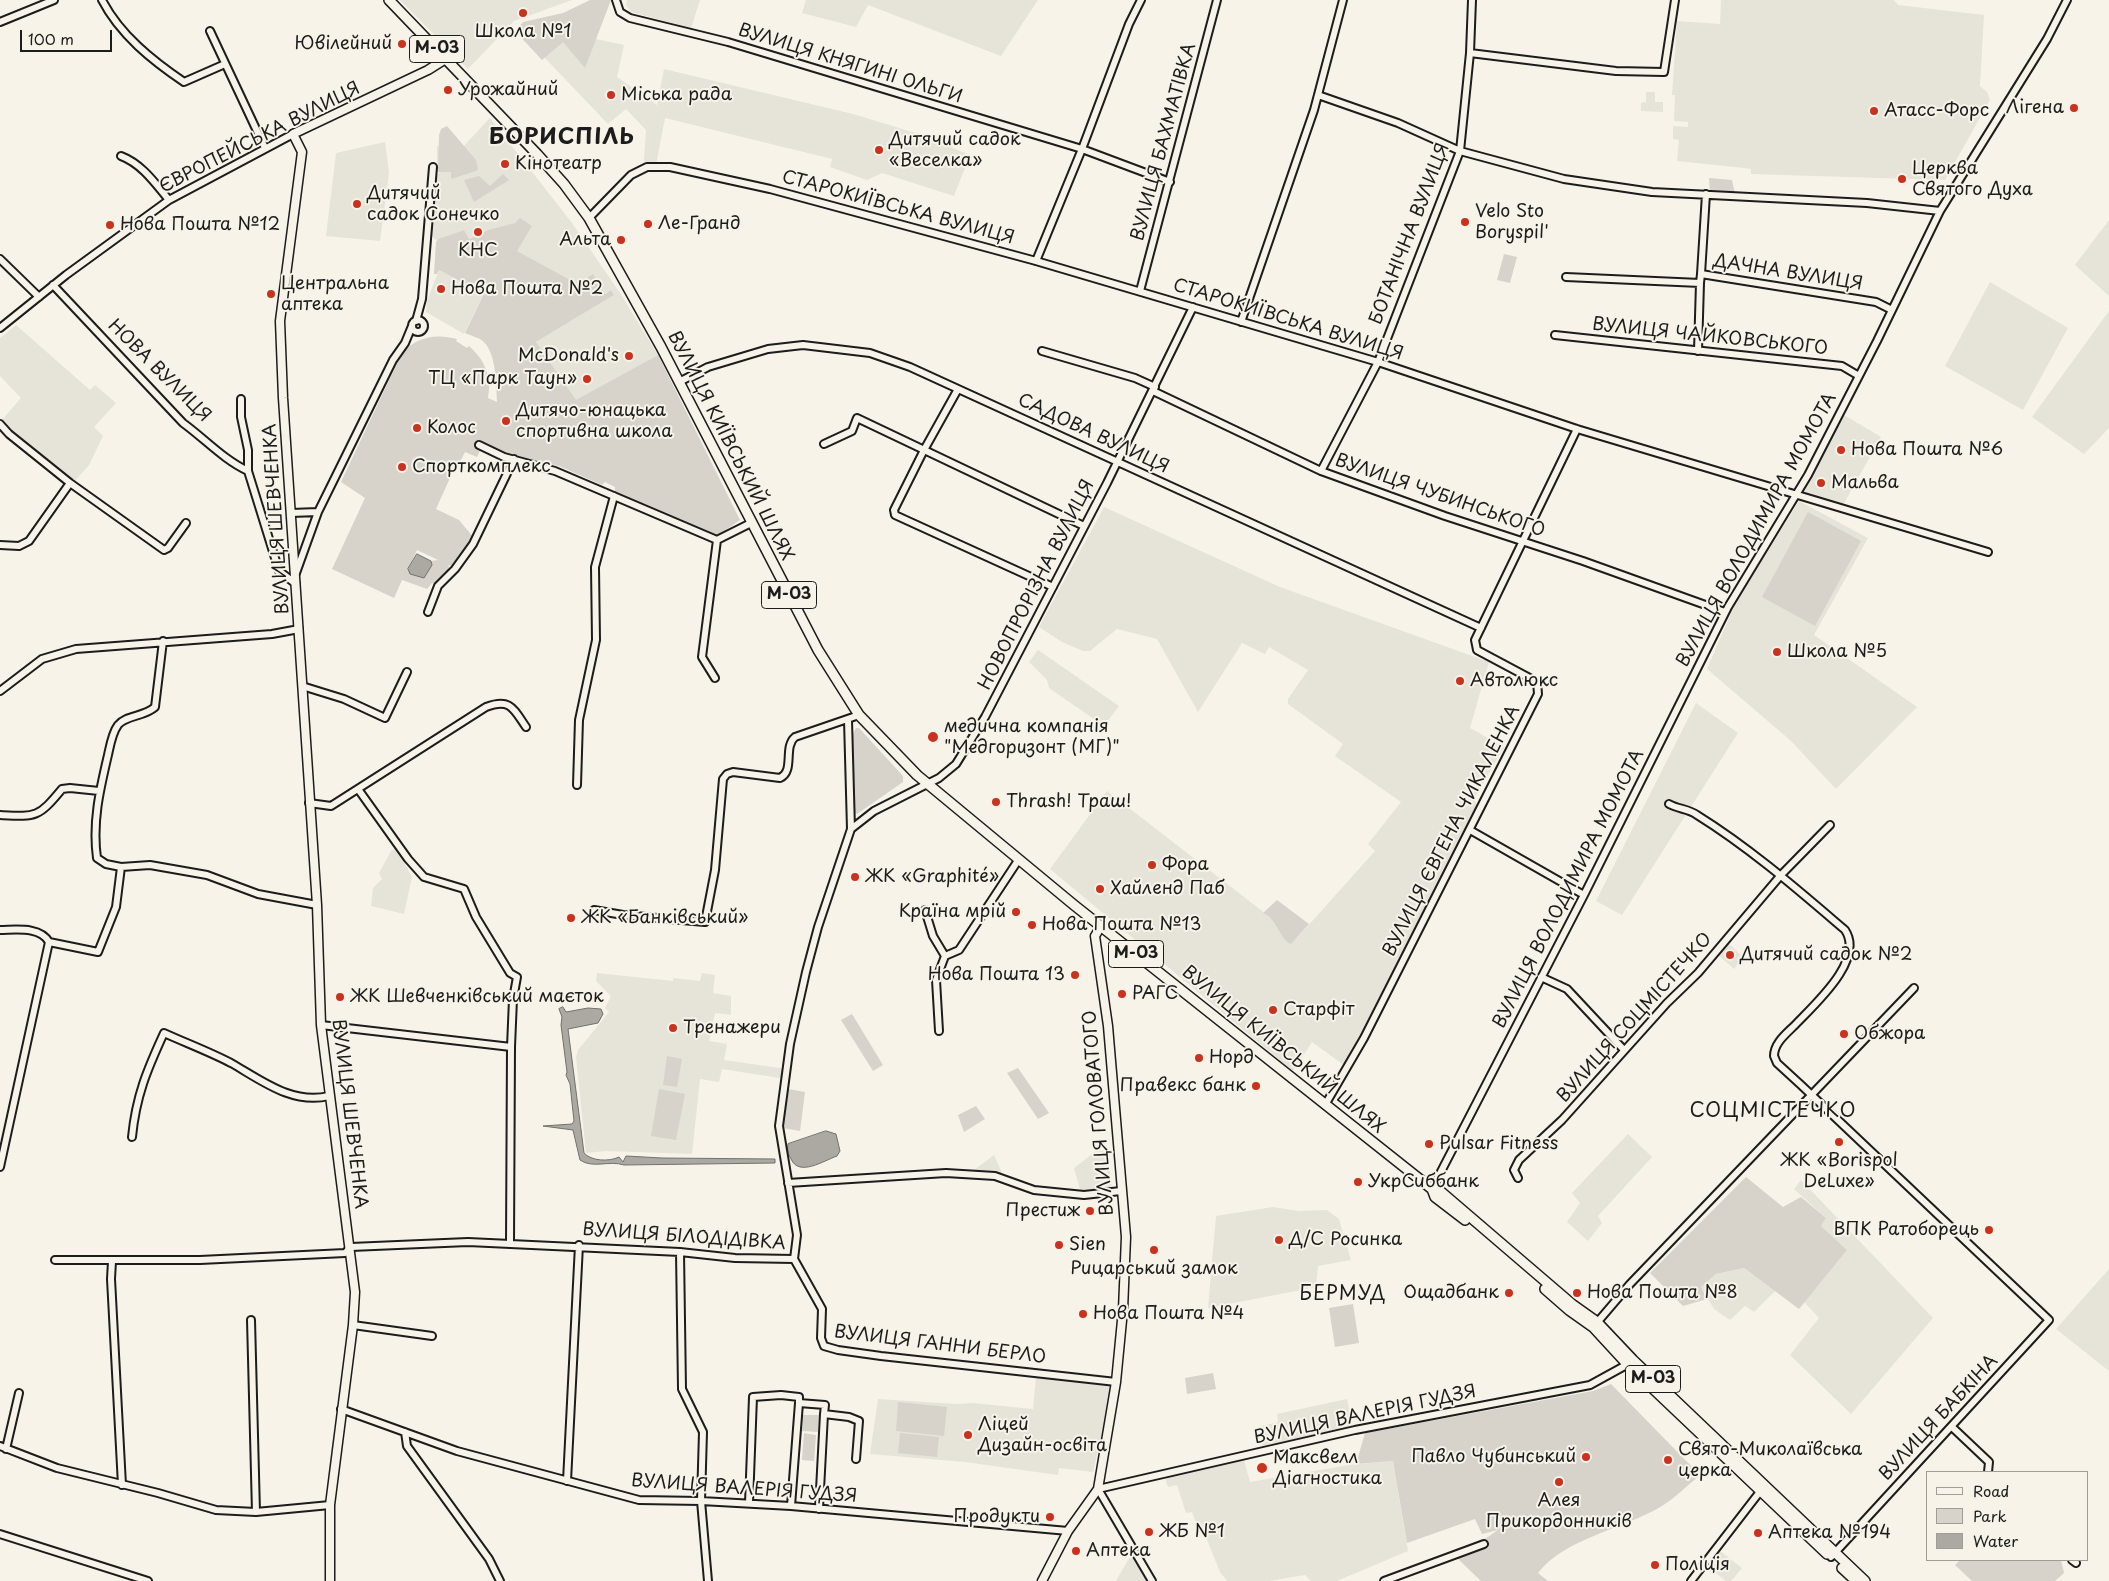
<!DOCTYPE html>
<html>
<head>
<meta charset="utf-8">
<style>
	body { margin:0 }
	#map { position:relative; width:2109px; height:1581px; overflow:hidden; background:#f7f3e8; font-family:"Playpen Sans",sans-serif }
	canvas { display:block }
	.legend { position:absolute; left:1926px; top:1471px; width:162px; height:90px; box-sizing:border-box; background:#f7f3e8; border:1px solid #9f9d96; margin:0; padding:6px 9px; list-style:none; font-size:15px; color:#1c1c1c }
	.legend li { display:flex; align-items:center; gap:10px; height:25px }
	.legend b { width:25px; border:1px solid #9f9d96 }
	.scale { position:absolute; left:20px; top:30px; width:92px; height:22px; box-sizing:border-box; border:2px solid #1c1c1c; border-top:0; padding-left:6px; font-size:15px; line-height:18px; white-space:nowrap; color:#1c1c1c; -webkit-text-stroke:4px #f7f3e8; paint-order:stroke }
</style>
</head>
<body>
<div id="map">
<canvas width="2109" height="1581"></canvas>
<ul class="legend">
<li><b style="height:6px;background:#f7f3e8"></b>Road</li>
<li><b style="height:14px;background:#d7d3cb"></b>Park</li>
<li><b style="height:14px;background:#aca9a2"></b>Water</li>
</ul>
<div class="scale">100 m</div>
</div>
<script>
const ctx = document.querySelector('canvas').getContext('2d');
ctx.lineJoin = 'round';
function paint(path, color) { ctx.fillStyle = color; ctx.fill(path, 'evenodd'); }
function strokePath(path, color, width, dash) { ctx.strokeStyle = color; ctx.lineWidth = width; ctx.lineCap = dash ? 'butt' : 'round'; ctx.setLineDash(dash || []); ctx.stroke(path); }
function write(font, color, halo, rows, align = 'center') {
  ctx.font = font + ' "Playpen Sans",sans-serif'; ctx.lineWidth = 4; ctx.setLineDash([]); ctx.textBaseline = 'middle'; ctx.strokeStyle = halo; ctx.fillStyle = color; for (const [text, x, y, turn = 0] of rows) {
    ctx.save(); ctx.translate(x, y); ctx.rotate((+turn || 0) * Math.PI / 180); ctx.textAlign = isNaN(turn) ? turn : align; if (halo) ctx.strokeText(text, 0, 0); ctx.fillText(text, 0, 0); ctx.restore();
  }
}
paint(new Path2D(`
	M400,0H572L514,21L468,69Z
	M627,0H700L691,28L631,12L626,5Z
	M806,0H1038L1001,56L868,5L856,27L802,13Z
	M1721,0H1894L1898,5L1984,15L1980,86L1987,92L1990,100L1945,180L1751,174V169L1744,168L1677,161L1679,140L1673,139V126L1688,127V122L1674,121L1675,95H1672L1677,21L1720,24Z
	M572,34L624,45L617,77L657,105L664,69L853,114L919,134L970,155L954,196L882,173L867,180L830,167L832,159L665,118L656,165L644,161L646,130L626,109L608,124L543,56Z
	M1646,92H1655V102H1663V112L1641,111V103L1646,102Z
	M490,118L572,223L620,293L658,355L576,401L536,342L614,295L611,290L605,294L578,284L517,251L516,223L488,230L468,239L464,230L436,240L431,235L436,176L440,172L437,161V146L459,151Z
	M385,142L389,173L380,241L326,236L336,153Z
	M2109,220V296L2075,265Z
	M439,270L484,294L464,334L426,312L427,301Z
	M1990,282L2068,328L2023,410L1945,366Z
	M2109,311V428L2084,454L2032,417Z
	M16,325L90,390L95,385L116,403L94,427L103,436L89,465L74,482L9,431L1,421L21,398L0,376V338Z
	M1844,415L1881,437L1843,505L1803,493Z
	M1799,501L1868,538L1814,635L1917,707L1836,789L1790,740L1707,669L1735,604Z
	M1104,507L1280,587L1489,662L1470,728L1504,747L1474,799L1477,806L1345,1066L1312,1042L1293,1071L1050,869L1107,791L1297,938L1375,851L1368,844L1401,802L1335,756L1343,744L1288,704V699L1308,670L1269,647L1265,654L1242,643L1198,712L1157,639L1117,629L1090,651H1083L1062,642L1039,627Z
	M1038,650L1119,706L1104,726L1049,688L1047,680L1029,662Z
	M1696,703L1738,733L1622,915L1596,901Z
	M396,848L412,877L404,914L371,906L373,888L382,879L379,873L391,851Z
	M1726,941L1743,957L1734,969L1716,953Z
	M597,973L673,981V978L700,981L702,973L715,975L713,993L731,996V1015L715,1013L709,1041L727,1044L724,1060L787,1069L786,1079L722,1069L719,1082L700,1079L692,1154L606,1151L586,1153L576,1057L578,1050L609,1012L605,1008L611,996L596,981Z
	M1628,1134L1652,1157L1598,1216L1602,1223L1588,1241L1567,1222L1580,1203L1572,1193Z
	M1096,1151H1108L1112,1190L1081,1193L1074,1168Z
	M994,1155L1002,1173L1000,1181H995L991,1173L982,1179L974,1170Z
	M1801,1180L1933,1318L1851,1414L1790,1355L1819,1318L1804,1302L1847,1250L1821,1226L1826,1218L1794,1189Z
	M1273,1207L1299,1211L1327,1210L1339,1219L1351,1260L1318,1266L1316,1287L1208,1308L1216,1216Z
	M1744,1268L1775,1291L1754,1312L1745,1306L1730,1320L1714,1309L1701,1287L1716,1274Z
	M2109,1269V1371L2056,1329Z
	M1036,1377L1108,1386L1110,1391L1105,1420L1093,1472L1059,1468L1058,1475L965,1462L870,1454L878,1399L956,1404L972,1403L1033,1409Z
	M1347,1399L1353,1427L1262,1446L1258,1427L1278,1422L1277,1414Z
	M1244,1460L1250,1482L1349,1465L1393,1461L1408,1551L1337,1581H1311L1305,1575L1269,1581H1227L1220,1572L1203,1530L1198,1528L1192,1512L1186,1513L1177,1485L1168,1487L1166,1482L1167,1476Z
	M1720,1551L1742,1568L1731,1581H1726L1708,1567Z
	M1132,1553L1149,1581H1116Z`), '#e6e3d9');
paint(new Path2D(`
	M590,0H611L585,68L563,42L542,60L515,31L523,22L563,13Z
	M447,126L476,160L478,169L476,171L451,179V172H438L439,135L441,129Z
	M503,174L509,180L474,202L464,180L479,176L490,186Z
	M1709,178L1732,180L1735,194L1710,193Z
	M520,218L532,226L517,251L578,284L593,274L605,294L611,290L614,295L536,342L576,400L658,355L740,520L717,536L615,493V487L605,482L602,485L559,466L514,456L483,444L477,457L465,452L457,468L455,467L436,509L459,520L474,538L454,567L449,565L448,572L436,584L432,583L427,589L402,580L394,598L332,569L365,498L341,482L400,357C413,337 435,333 457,339L456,341L467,348L469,346C485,360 492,377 488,398L497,402C496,385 497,349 480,339C475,337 470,335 465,333L484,294L439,270L437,274H434L436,242L438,239L464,230L469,239L488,230L515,223ZM417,550L438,560L431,561L432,566L408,569Z
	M1504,254L1517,257L1510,283L1497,280Z
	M1808,512L1861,541L1815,626L1762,597Z
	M856,728H859L903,776V782L857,814L854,812L852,735Z
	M1277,900L1309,924L1291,944C1279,939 1278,919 1263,913Z
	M852,1014L883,1065L873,1071L841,1020Z
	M667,1056L682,1059L677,1087L663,1085Z
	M1018,1068L1049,1113L1038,1119L1007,1073Z
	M659,1089L685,1094L676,1140L651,1136Z
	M788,1089L805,1092L800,1131L783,1128Z
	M976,1106L985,1119L964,1132L958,1115Z
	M1746,1177L1783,1207L1801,1197L1826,1218L1821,1226L1847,1250L1799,1309L1744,1268L1716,1274L1701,1287L1707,1299L1683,1306L1650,1273Z
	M1353,1304L1359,1343L1335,1347L1329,1308Z
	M1213,1373L1216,1389L1187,1394L1185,1378Z
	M1611,1384L1700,1475C1688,1485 1675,1498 1662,1506C1624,1529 1565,1538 1538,1573L1548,1581H1481L1455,1556L1488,1545L1485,1539L1498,1530L1482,1534L1475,1519L1407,1543L1393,1461L1356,1464L1365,1433L1593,1391Z
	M898,1402L947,1407L944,1436L896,1431Z
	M803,1415H819L818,1432L802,1431Z
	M804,1433L816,1435L814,1461L802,1460Z
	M900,1433L939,1437L937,1457L898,1453Z
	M1960,1560H2061L2064,1573L2055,1581H1972L1955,1565Z`), '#d7d3cb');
const water = new Path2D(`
	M417,554L431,561L432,565L424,578L410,574L408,569Z
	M563,1007L566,1012L588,1008L601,1009L603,1014L598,1023L568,1029L584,1153C591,1161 609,1162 619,1157L623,1162L626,1156L662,1158L775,1159V1163L624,1165C609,1160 593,1169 580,1160L573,1130L543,1126L572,1124L574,1121L570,1084L566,1075L567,1072L561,1025L562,1017L559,1009Z
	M826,1131L836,1134L840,1151L837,1156C823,1161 799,1177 791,1159C788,1154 787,1150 788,1144Z`);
paint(water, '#aca9a2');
strokePath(water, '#72716c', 1);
const minor = new Path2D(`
	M102,0C120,35 153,61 184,82L225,64
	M616,0L620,12L630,18L728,42L1082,149L1170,182
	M0,22L54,0
	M210,31L265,148
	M1470,53L1616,71L1664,72L1675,0
	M1318,95L1398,123L1460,151L1564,179L1652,192L1867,203L1940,211
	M121,156C142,164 155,183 169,200
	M589,218L631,175L647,167H670L770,189L1036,261L1378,362L1577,429L1988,552
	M0,259L39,297
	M1036,261L1082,149L1129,24L1141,0
	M1701,274L1706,194
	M1566,277L1700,283L1701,274L1876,302L1892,310
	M53,285L183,423C205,439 224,460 248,471
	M1140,291L1217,0
	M412 326a6 6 0 1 1 12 0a6 6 0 1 1-12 0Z
	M416,321L422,299L433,167
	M1241,322L1314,110L1343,0
	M0,328L66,275L169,200L293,134
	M1555,335L1842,366L1859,376
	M1042,351L1135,378L1155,387
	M1698,351L1700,283
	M679,382L708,367L768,349L803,345L870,353L910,367L1481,628
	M958,389L924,450L894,510L895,515L1053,587
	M1153,391L1321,471L1445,516L1583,561L1725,612
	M241,399V417L248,450V471L279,571L296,584
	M0,424L9,434L70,483L164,550L168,548L186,523
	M824,444L852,431L857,418L1084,526
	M479,445L504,457L555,471L717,540L749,524H753
	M1321,471L1378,362L1460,151L1470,53L1472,0
	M291,513L318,512L393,360L405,343L412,326
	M0,545L19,546L29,541L70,483
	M296,573L318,512
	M428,612L438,586L455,569L473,544L514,459
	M163,641L155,707C144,717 126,715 118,725C112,733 110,746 108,755C100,789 92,822 97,858L106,864L121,867L150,865L207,875L258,894L317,905
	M715,678L702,657L717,540
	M302,686L344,699L385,718L407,672
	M0,691L42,659L76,649L272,634L299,629
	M577,785L579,720L596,640L595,567L614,496
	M358,789L408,859L424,877L464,889L476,917L510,973L517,977L513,999L511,1047L510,1243
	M309,803L331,806L486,707C510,698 513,708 526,727
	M1669,804C1678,809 1689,809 1697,815C1750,848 1797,889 1845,930C1865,960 1815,1004 1795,1025C1786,1034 1774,1043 1774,1056L1777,1063L1801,1085L2049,1320L1831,1557
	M0,815C36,817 38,818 62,789L70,788L99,791
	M851,829L874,811L939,778L956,764L985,717L1107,483L1193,307
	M1470,830L1584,895
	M594,910L623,915L705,922L715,870L723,779L727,774L733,772L780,778C795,771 783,747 795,737L859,715
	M925,910L933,936L945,956L936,980L939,1031
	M0,930C15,930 40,926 49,942L0,1167
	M49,942L98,952L116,907L121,867
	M945,956L959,950L1019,859
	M1541,977L1567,989L1624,1050
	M321,1025L511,1047
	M1325,1105L1364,1038L1538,694L1537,682L1477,650L1475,640L1577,429
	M132,1137C136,1096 147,1070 164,1033C186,1043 210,1052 231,1063C261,1080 292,1105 329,1096
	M1518,1178L1514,1170L1519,1160L1562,1120L1667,1003L1698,973L1781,875L1830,825
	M788,1183L946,1173L995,1176L1034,1190L1084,1195L1121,1191
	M1432,1189L1584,895L1728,607L1808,475L1877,341L1940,211L2047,39L2067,0
	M680,1252L682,1389L703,1432L701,1501L708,1581
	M794,1259L822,1309L821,1338L824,1346L838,1350L881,1356L1116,1382
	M55,1260H200L345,1253L351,1247L468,1242L680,1252L735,1258L794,1259L797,1235L779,1126L790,1044L806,972L818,927L851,829L848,720
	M112,1261L111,1279L122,1485
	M353,1325L432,1336
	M1595,1325L1630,1284L1914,988
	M341,1409L457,1451L639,1500L701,1501L791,1506L1068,1531
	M1952,1427L1989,1462L1988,1472
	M405,1432L407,1446L489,1559L500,1581
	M0,1446L57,1468L158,1493L216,1510L256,1512L251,1320
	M6,1449L19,1393
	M567,1481L579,1245
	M749,1503L753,1397L781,1395L799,1397V1403
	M791,1506L799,1403L825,1405L824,1414
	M819,1509L824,1414L849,1417L859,1421L856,1459
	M256,1512L330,1505
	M0,1534L148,1581
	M2072,1560L2076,1563
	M1152,1581L1098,1489L1355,1430L1590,1385L1630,1363
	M1384,1581L1484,1544
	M1691,1581L1762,1489`);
const major = new Path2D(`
	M330,1581V1505L353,1325L355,1292L321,1025L317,905L283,398L280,321L302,152L293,134L428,70L447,58
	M1042,1581L1068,1531L1098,1489L1116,1382L1123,1310L1126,1237L1108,1026L1095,936L1101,926`);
const highway = new Path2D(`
	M389,0L537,154L564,184L589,218L661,347L818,650L859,715L917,775L1074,905L1432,1189L1440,1191L1573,1305L1597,1322L1633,1360L1865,1581
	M1432,1189L1435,1197L1465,1220
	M1545,1289L1569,1310L1593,1327L1628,1365L1827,1554
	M1842,1568L1856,1581`);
strokePath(minor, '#1c1c1c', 10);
strokePath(major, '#1c1c1c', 11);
strokePath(highway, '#1c1c1c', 12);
strokePath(minor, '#f7f3e8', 6);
strokePath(major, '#f7f3e8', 8);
strokePath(highway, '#f7f3e8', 9);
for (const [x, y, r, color] of [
	[523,13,5,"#c8321e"],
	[402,44,5,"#c8321e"],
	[448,90,5,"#c8321e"],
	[611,95,5,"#c8321e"],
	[2074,108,5,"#c8321e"],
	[1874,111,5,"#c8321e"],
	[879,150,5,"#c8321e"],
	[505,164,5,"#c8321e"],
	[1902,179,5,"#c8321e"],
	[357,204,5,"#c8321e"],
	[1465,222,5,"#c8321e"],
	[648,224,5,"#c8321e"],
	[110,225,5,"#c8321e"],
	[478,232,5,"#c8321e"],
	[621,240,5,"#c8321e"],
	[441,289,5,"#c8321e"],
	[271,294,5,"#c8321e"],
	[629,356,5,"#c8321e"],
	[587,379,5,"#c8321e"],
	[506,421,5,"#c8321e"],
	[417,428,5,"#c8321e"],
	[1841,450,5,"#c8321e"],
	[402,467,5,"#c8321e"],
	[1821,483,5,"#c8321e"],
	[1777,652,5,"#c8321e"],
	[1460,681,5,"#c8321e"],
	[933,737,6,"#c8321e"],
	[996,802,5,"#c8321e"],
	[1152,865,5,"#c8321e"],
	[855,877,5,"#c8321e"],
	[1100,889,5,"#c8321e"],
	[1016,912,5,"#c8321e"],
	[571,918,5,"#c8321e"],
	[1032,925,5,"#c8321e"],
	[1730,955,5,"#c8321e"],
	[1075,975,5,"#c8321e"],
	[1122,994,5,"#c8321e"],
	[340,997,5,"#c8321e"],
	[1273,1010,5,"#c8321e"],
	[673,1028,5,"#c8321e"],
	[1844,1034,5,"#c8321e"],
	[1199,1058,5,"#c8321e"],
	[1256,1086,5,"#c8321e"],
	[1839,1142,5,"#c8321e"],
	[1429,1144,5,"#c8321e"],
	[1358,1182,5,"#c8321e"],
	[1090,1211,5,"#c8321e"],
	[1989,1230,5,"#c8321e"],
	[1279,1240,5,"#c8321e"],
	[1059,1245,5,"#c8321e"],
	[1154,1250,5,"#c8321e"],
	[1509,1293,5,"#c8321e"],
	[1577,1293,5,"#c8321e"],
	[1083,1314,5,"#c8321e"],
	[968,1435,5,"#c8321e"],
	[1586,1457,5,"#c8321e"],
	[1668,1460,5,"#c8321e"],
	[1262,1468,6,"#c8321e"],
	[1559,1482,5,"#c8321e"],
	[1050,1517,5,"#c8321e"],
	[1149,1532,5,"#c8321e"],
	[1758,1533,5,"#c8321e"],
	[1076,1551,5,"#c8321e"],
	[1655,1565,5,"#c8321e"]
]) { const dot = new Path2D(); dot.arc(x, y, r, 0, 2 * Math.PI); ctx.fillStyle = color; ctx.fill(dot); strokePath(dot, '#f7f3e8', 2); }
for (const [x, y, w] of [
	[437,49,55],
	[789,595,55],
	[1136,954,55],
	[1653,1379,55]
]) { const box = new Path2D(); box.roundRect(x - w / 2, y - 13.5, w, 27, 4); ctx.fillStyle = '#f7f3e8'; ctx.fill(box); strokePath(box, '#1c1c1c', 1); }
write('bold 16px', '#1c1c1c', null, [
	["М-03",437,49],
	["М-03",789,595],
	["М-03",1136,954],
	["М-03",1653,1379]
]);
write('18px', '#1c1c1c', '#f7f3e8', [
	["Школа №1",523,32,"center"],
	["Ювілейний",392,44,"right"],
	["Урожайний",458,90],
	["Міська рада",621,95],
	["Лігена",2064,108,"right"],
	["Атасс-Форс",1884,111],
	["Дитячий садок",889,140],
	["«Веселка»",889,161],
	["Кінотеатр",515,164],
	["Церква",1912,169],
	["Святого Духа",1912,190],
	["Дитячий",367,194],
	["садок Сонечко",367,215],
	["Velo Sto",1475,212],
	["Boryspil'",1475,233],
	["Ле-Гранд",658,224],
	["Нова Пошта №12",120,225],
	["Альта",611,240,"right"],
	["КНС",478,251,"center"],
	["Центральна",281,284],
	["аптека",281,305],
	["Нова Пошта №2",451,289],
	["McDonald's",619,356,"right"],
	["ТЦ «Парк Таун»",577,379,"right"],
	["Дитячо-юнацька",516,411],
	["спортивна школа",516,432],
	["Колос",427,428],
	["Нова Пошта №6",1851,450],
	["Спорткомплекс",412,467],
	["Мальва",1831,483],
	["Школа №5",1787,652],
	["Автолюкс",1470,681],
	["медична компанія",944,727],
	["\"Медгоризонт (МГ)\"",944,748],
	["Thrash! Траш!",1006,802],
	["Фора",1162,865],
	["ЖК «Graphité»",865,877],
	["Хайленд Паб",1110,889],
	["Країна мрій",1006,912,"right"],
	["ЖК «Банківський»",581,918],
	["Нова Пошта №13",1042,925],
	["Дитячий садок №2",1740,955],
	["Нова Пошта 13",1065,975,"right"],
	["РАГС",1132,994],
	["ЖК Шевченківський маєток",350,997],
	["Старфіт",1283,1010],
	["Тренажери",683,1028],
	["Обжора",1854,1034],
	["Норд",1209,1058],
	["Правекс банк",1246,1086,"right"],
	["Pulsar Fitness",1439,1144],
	["ЖК «Borispol",1839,1161,"center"],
	["DeLuxe»",1839,1182,"center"],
	["УкрСиббанк",1368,1182],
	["Престиж",1080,1211,"right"],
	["ВПК Ратоборець",1979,1230,"right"],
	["Д/С Росинка",1289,1240],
	["Sien",1069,1245],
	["Рицарський замок",1154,1269,"center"],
	["Ощадбанк",1499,1293,"right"],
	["Нова Пошта №8",1587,1293],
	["Нова Пошта №4",1093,1314],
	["Ліцей",978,1425],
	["Дизайн-освіта",978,1446],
	["Свято-Миколаївська",1678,1450],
	["церка",1678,1471],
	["Павло Чубинський",1576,1457,"right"],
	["Максвелл",1273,1458],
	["Діагностика",1273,1479],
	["Алея",1559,1501,"center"],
	["Прикордонників",1559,1522,"center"],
	["Продукти",1040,1517,"right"],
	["ЖБ №1",1159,1532],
	["Аптека №194",1768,1533],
	["Аптека",1086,1551],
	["Поліція",1665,1565]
], 'left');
write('18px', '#1c1c1c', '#f7f3e8', [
	["ВУЛИЦЯ КНЯГИНІ ОЛЬГИ",850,64,17],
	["ЄВРОПЕЙСЬКА ВУЛИЦЯ",260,138,-27],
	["ВУЛИЦЯ БАХМАТІВКА",1164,142,-75],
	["СТАРОКИЇВСЬКА ВУЛИЦЯ",898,208,15],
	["БОТАНІЧНА ВУЛИЦЯ",1410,234,-69],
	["ДАЧНА ВУЛИЦЯ",1788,273,9],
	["СТАРОКИЇВСЬКА ВУЛИЦЯ",1288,320,17],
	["ВУЛИЦЯ ЧАЙКОВСЬКОГО",1710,337,6],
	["НОВА ВУЛИЦЯ",159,371,45],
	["САДОВА ВУЛИЦЯ",1093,434,25],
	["ВУЛИЦЯ КИЇВСЬКИЙ ШЛЯХ",730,446,63],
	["ВУЛИЦЯ ЧУБИНСЬКОГО",1440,496,19],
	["ВУЛИЦЯ ШЕВЧЕНКА",277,519,-94],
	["ВУЛИЦЯ ВОЛОДИМИРА МОМОТА",1757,530,-61],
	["НОВОПРОРІЗНА ВУЛИЦЯ",1037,585,-63],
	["ВУЛИЦЯ ЄВГЕНА ЧИКАЛЕНКА",1452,831,-63],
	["ВУЛИЦЯ ВОЛОДИМИРА МОМОТА",1569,889,-63],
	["ВУЛИЦЯ СОЦМІСТЕЧКО",1635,1018,-48],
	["ВУЛИЦЯ КИЇВСЬКИЙ ШЛЯХ",1283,1050,39],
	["ВУЛИЦЯ ГОЛОВАТОГО",1099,1113,-95],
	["ВУЛИЦЯ ШЕВЧЕНКА",349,1114,83],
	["ВУЛИЦЯ БІЛОДІДІВКА",684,1237,4],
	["ВУЛИЦЯ ГАННИ БЕРЛО",940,1345,7],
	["ВУЛИЦЯ ВАЛЕРІЯ ГУДЗЯ",1365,1415,-12],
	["ВУЛИЦЯ БАБКІНА",1939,1418,-47],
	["ВУЛИЦЯ ВАЛЕРІЯ ГУДЗЯ",744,1489,4]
]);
ctx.letterSpacing = '1px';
write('19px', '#1c1c1c', '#f7f3e8', [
	["БЕРМУД",1343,1295]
]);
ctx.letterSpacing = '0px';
ctx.letterSpacing = '1px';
write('20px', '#1c1c1c', '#f7f3e8', [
	["СОЦМІСТЕЧКО",1773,1111]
]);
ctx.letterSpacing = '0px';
ctx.letterSpacing = '1px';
write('bold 22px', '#1c1c1c', '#f7f3e8', [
	["БОРИСПІЛЬ",562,138]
]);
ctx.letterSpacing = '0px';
</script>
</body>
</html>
